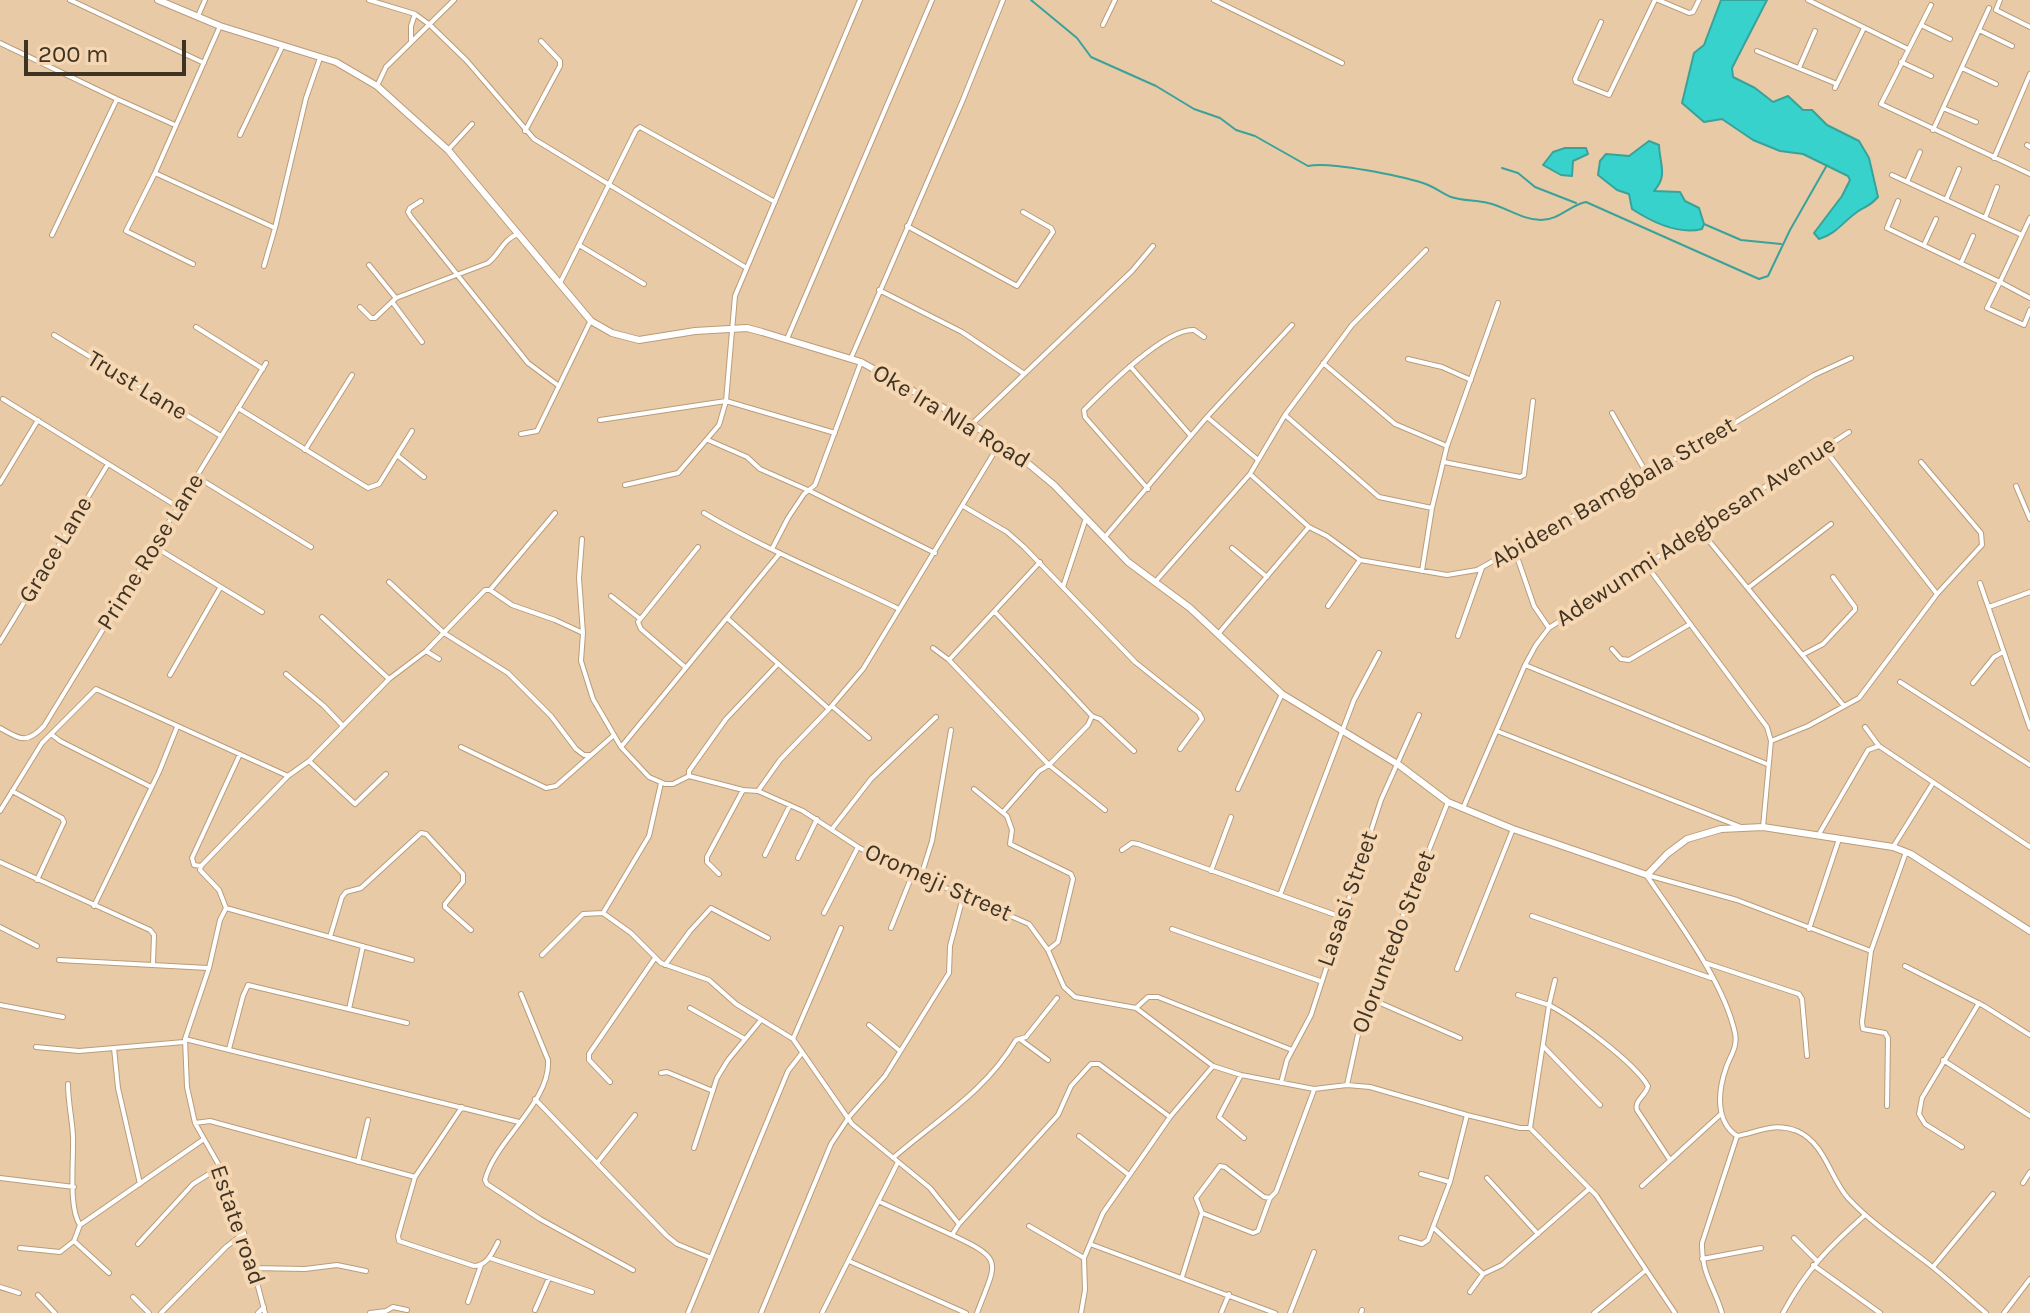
<!DOCTYPE html>
<html>
<head>
<meta charset="utf-8">
<style>
	body { margin:0 }
	#map { position:relative; width:2030px; height:1313px; overflow:hidden; background:#e9caa6; font-family:Karla,sans-serif }
	canvas { display:block }
	.scale { position:absolute; left:24px; top:40px; width:162px; height:36px; box-sizing:border-box; border:4px solid #3f3324; border-top:0; padding-left:10px; font-size:24px; line-height:28px; white-space:nowrap; color:#3f3324; -webkit-text-stroke:6px #f6d7b3; paint-order:stroke }
</style>
</head>
<body>
<div id="map">
<canvas width="2030" height="1313"></canvas>
<div class="scale">200 m</div>
</div>
<script>
const ctx = document.querySelector('canvas').getContext('2d');
ctx.lineJoin = 'round';
function paint(path, color) { ctx.fillStyle = color; ctx.fill(path, 'evenodd'); }
function strokePath(path, color, width, dash) { ctx.strokeStyle = color; ctx.lineWidth = width; ctx.lineCap = dash ? 'butt' : 'round'; ctx.setLineDash(dash || []); ctx.stroke(path); }
function write(font, color, halo, rows, align = 'center') {
  ctx.font = font + ' Karla,sans-serif'; ctx.lineWidth = 8; ctx.setLineDash([]); ctx.textBaseline = 'middle'; ctx.strokeStyle = halo; ctx.fillStyle = color; for (const [text, x, y, turn = 0] of rows) {
    ctx.save(); ctx.translate(x, y); ctx.rotate((+turn || 0) * Math.PI / 180); ctx.textAlign = isNaN(turn) ? turn : align; if (halo) ctx.strokeText(text, 0, 0); ctx.fillText(text, 0, 0); ctx.restore();
  }
}
const water = new Path2D(`
	M1721,0H1767L1732,68L1733,77L1755,88L1773,102L1788,96L1803,110H1812L1827,125L1859,141L1869,158L1878,197C1868,208 1867,205 1857,212C1843,222 1836,234 1819,239L1814,233L1842,196L1850,180L1848,176L1803,154L1780,151L1753,140L1722,119L1704,122L1682,103L1694,53L1704,45Z
	M1649,141L1659,145C1660,166 1668,175 1654,191L1680,192L1685,201L1699,208L1704,224L1702,229C1679,235 1652,222 1632,209L1629,194L1617,190L1598,175L1600,161L1606,154L1629,156Z
	M1565,148H1586L1588,154L1573,161L1572,176L1561,175L1543,165L1553,152Z`);
paint(water, '#37d2cc');
strokePath(water, '#39a29a', 2);
strokePath(new Path2D(`
	M1031,0L1077,38L1091,57L1156,86L1194,109L1220,118L1236,130L1255,136L1308,166C1329,161 1401,176 1423,183C1433,186 1442,193 1451,197C1463,201 1476,200 1488,203C1506,207 1522,220 1541,220C1559,220 1570,205 1586,202L1759,279L1768,276L1790,230L1827,165
	M1502,168L1518,173L1535,187L1576,203
	M1704,224L1741,240L1781,244`), '#39a29a', 2);
const street = new Path2D(`
	M70,0L204,63
	M369,0L415,14L430,25L467,61L534,139L745,267
	M1214,0L1342,63
	M1658,0L1689,13L1693,12L1699,0
	M1808,0L1908,49
	M2000,0L1996,10L2030,27
	M1931,5L1881,104L2030,174
	M198,16L205,0
	M1601,22L1575,79L1576,82L1609,95L1655,0
	M1103,25L1115,0
	M1921,25L1950,39
	M220,26L155,173L275,228L264,266
	M1979,30L2012,46
	M411,41V26L415,14
	M0,43L117,99
	M1757,51L1837,84
	M1901,62L1931,76
	M1799,68L1815,31
	M1962,68L1996,84
	M377,86L386,67L454,0
	M1835,88L1864,28
	M1943,108L1976,122
	M1933,130L1989,8
	M525,131L560,66V61L541,41
	M240,135L282,47
	M2027,145L2030,147
	M448,150L472,124
	M1994,158L2030,74
	M155,173L126,231L193,264
	M1892,175L2022,235
	M1907,182L1920,152
	M1946,200L1959,169
	M421,201L410,208L408,212L411,217L528,363L559,386
	M1898,201L1887,228L2000,282L1987,308L2024,325L2030,310
	M1985,218L1997,187
	M2030,218L2000,282L2030,298
	M907,226L1017,286L1053,232L1051,228L1023,212
	M275,228L306,98L320,58
	M52,235L117,99L175,125
	M579,245L644,284
	M1924,245L1936,219
	M1961,263L1973,236
	M369,265L395,297
	M560,283L636,130L640,127L775,202
	M879,290L962,332L1023,373
	M393,303L422,342
	M360,307L371,318H375L396,298L488,263C500,254 503,239 518,234
	M196,327L263,369
	M54,335L221,436
	M787,339L932,0
	M851,358L962,102L1003,0
	M1408,359L1442,367L1471,380
	M1323,363L1395,424L1447,446
	M1130,366L1191,436
	M3,399L178,507
	M238,408L368,488L379,484L412,431
	M1612,413L1647,474
	M1285,415L1379,497L1432,508
	M1207,417L1257,459
	M600,420L726,401L835,433
	M972,424L1132,271L1153,246
	M521,434L537,431L590,322
	M708,440L747,457L760,469L810,491L935,553
	M305,450L352,375
	M1825,450L1937,594
	M398,456L424,477
	M1444,462L1520,477L1524,475L1533,401
	M1250,474L1309,527L1327,536L1360,560L1447,575L1477,570L1665,465L1814,375L1851,358
	M197,477L311,547
	M0,483L38,420
	M625,485L678,473L719,425L726,401L735,296L860,0
	M2016,486L2030,519
	M1148,489L1085,417L1084,410C1105,389 1165,328 1194,330L1204,337
	M963,506L1007,532L1024,547L1135,662L1199,713L1202,719L1180,749
	M704,513C766,550 834,577 899,609
	M1701,531L1844,706
	M1104,538L1207,417L1292,325
	M582,539L579,578L583,633L581,661L593,699L621,747L649,777L665,784H673L689,776L743,790L758,791L803,811L858,847L886,862L1029,924L1048,950L1064,987L1075,997L1136,1008L1213,1066L1241,1075L1314,1089L1347,1085L1370,1087L1467,1115L1520,1128H1530
	M155,547L262,612
	M1232,548L1267,577
	M772,549L788,518L804,494L815,485L861,362
	M1515,551L1534,606L1549,628
	M1647,566L1767,727L1771,741L1763,827
	M1422,571L1432,508L1447,446L1498,303
	M1156,581L1250,474L1285,415L1352,325L1426,250
	M389,582L444,633L508,673L551,716L576,749L584,755H590
	M1980,583L2030,728
	M1063,587L1085,521
	M1748,588L1831,524
	M490,590L512,605L555,620L583,633
	M611,596L639,618
	M1328,606L1360,560
	M1989,607L2030,592
	M322,617L389,679
	M727,618L829,709
	M1219,633L1308,528
	M1458,636L1482,568
	M0,642L108,464
	M933,648L949,660L1049,765L1088,725L1092,716L995,612
	M1612,649L1621,659L1629,660L1690,624
	M426,651L439,659
	M1804,654L1823,644L1855,610V607L1833,577
	M949,660L1040,562
	M1525,665L1767,764
	M685,667L641,629L638,622L698,547
	M286,674L324,706L343,726
	M170,675L220,588
	M1900,682L2030,765
	M1973,683L1994,657L2003,652
	M832,706L869,738
	M1092,716L1100,719L1134,751
	M1865,727L1879,746L2030,847
	M0,728C20,739 26,745 44,726L266,363
	M1497,731L1741,827
	M51,734L60,741L151,787
	M1771,741L1808,726L1859,698L1937,594L1982,545L1981,533L1921,462
	M461,747L546,788L556,786L614,735
	M621,747L780,553
	M309,761L355,804L386,774
	M689,776V771L726,719L778,664
	M661,783L649,836L603,913L631,933L661,963L709,980L736,1004L793,1039L852,1124L930,1188L959,1224
	M974,789L1007,816L1012,830L1010,844L1071,874L1073,879L1058,942L1048,950
	M1238,789L1282,694
	M12,791L62,818L64,822L37,880
	M758,791L780,760L829,709L863,669L1000,443
	M1463,808L1525,665L1536,645L1549,628L1849,432
	M0,811L42,743L96,689L288,776
	M1004,811L1039,771L1049,765L1105,810
	M832,829L871,779L936,717
	M1819,834L1868,750L1879,746
	M1893,847L1933,783
	M1122,850L1132,843L1138,844L1344,918
	M765,855L790,805
	M798,858L817,819
	M0,862L150,930L154,935L153,964
	M201,866L194,865L192,858L240,754
	M1211,871L1231,817
	M719,874L707,862V857L743,790
	M1647,875L1737,900L1871,951
	M921,876L932,841L951,730
	M1647,876C1677,920 1724,982 1735,1033C1738,1047 1730,1056 1726,1068C1718,1091 1715,1121 1737,1136
	M1280,895L1354,700L1379,653
	M94,906L159,772L177,727
	M226,908L220,920L209,968L185,1039L187,1087L195,1123L220,1167L244,1233L265,1313
	M824,913L858,847
	M1532,916L1711,978
	M0,927L37,946
	M891,928L913,873
	M1172,929L1320,981
	M1809,929L1839,839
	M330,937L342,897L346,892L361,888L421,833L426,834L463,874V882L445,904V907L471,930
	M542,955L583,914L603,913
	M59,960L208,968
	M412,960L226,908L219,890L200,870L201,866L288,776L309,761L389,679L426,651L485,590H490L555,513
	M1706,963L1799,994L1802,999L1807,1056
	M665,965L690,931L711,908L768,938
	M1905,966L1984,1006L2030,1035
	M1457,969L1513,829
	M521,994L548,1060C551,1102 495,1140 485,1180L487,1184L540,1219L633,1270
	M1518,995L1549,1005L1555,980
	M1371,999L1460,1038
	M0,1005L63,1017
	M690,1008L745,1039
	M1136,1008L1148,997H1158L1292,1050
	M349,1009L363,946
	M869,1025L900,1051
	M185,1039L519,1122
	M793,1039L841,928
	M1021,1040L1048,1060
	M1543,1046L1600,1105
	M36,1047L79,1051L184,1042
	M114,1048L118,1088L140,1184
	M229,1049L243,996L248,985L407,1023
	M1943,1060L2030,1116
	M661,1073L667,1072L713,1091
	M1241,1075L1219,1117L1244,1138
	M610,1082L589,1060V1054L655,958
	M1281,1083L1287,1060L1311,1015L1381,800L1419,715
	M68,1084C68,1102 72,1118 73,1136C74,1158 68,1208 80,1225
	M1347,1085L1361,1021L1448,802
	M535,1099L667,1236L677,1244L709,1257
	M1887,1106L1888,1038L1885,1033L1863,1029L1862,1022L1871,951L1906,852
	M462,1107L415,1177L398,1236L399,1241L474,1266C488,1265 492,1253 498,1242
	M195,1123L210,1121L415,1177
	M1530,1128L1549,1005C1574,1018 1634,1062 1648,1086C1646,1096 1634,1100 1637,1110L1670,1160
	M1530,1128L1596,1195L1675,1313
	M1079,1136L1129,1175
	M1737,1136C1759,1132 1773,1122 1797,1131C1825,1143 1830,1178 1848,1198C1872,1224 1902,1243 1930,1265C1949,1280 1967,1297 1986,1313
	M1962,1147L1925,1124L1919,1114L1922,1098L1979,1003
	M694,1148L717,1078L728,1060L761,1020
	M893,1158C938,1119 985,1092 1016,1040L1026,1037L1057,998
	M358,1162L368,1120
	M597,1163L635,1115
	M1421,1174L1450,1182
	M0,1178L74,1187
	M1487,1178L1538,1234
	M2023,1183L2030,1172
	M1642,1186L1721,1114
	M878,1201L952,1235
	M1202,1213L1253,1233L1258,1231L1270,1198L1276,1192L1314,1090
	M1029,1226L1084,1258
	M1434,1228L1483,1274
	M1401,1238L1422,1244L1428,1240L1450,1182L1467,1115
	M1794,1238L1816,1260
	M74,1241L109,1273
	M138,1244L193,1184L220,1167
	M1090,1244L1275,1313
	M20,1248L60,1252L74,1241L80,1225L204,1139
	M490,1258L592,1292
	M1702,1259L1761,1248
	M849,1261L966,1313
	M1813,1265L1880,1313
	M1933,1267L1993,1194
	M253,1268L305,1269L337,1265L366,1271
	M1182,1277L1202,1213L1196,1198L1220,1166L1225,1167L1264,1197L1270,1198
	M0,1287L19,1293
	M1470,1292L1483,1274L1502,1265L1589,1189
	M38,1295L55,1313
	M133,1297L149,1313
	M468,1302L481,1265
	M535,1310L549,1278
	M161,1313L226,1247L244,1233
	M258,1313L264,1307
	M370,1313L386,1311L393,1307L407,1310
	M688,1313L788,1071L802,1053
	M761,1313L831,1144L849,1117L885,1076L949,973L950,946L963,897
	M822,1313L898,1162
	M977,1313C996,1262 1006,1260 952,1235L959,1224L1058,1115L1071,1086L1091,1064H1099L1170,1117
	M1081,1313L1085,1290L1084,1258L1103,1213L1170,1117L1213,1066
	M1221,1313L1229,1294
	M1290,1313L1314,1252
	M1361,1313L1362,1310
	M1594,1313L1645,1271
	M1722,1313C1714,1286 1701,1273 1702,1243L1737,1136
	M1783,1313C1806,1270 1829,1247 1865,1215
	M2004,1313L2030,1279`);
const secondary = new Path2D(`
	M158,0L220,26L336,62L377,86L448,150L591,321L612,333L639,340L695,331L747,328L762,332L861,362L967,421L1013,451L1054,485L1128,562L1190,608L1282,694L1399,765L1448,802L1513,829L1647,875L1667,854L1687,839L1721,829L1763,827L1893,847L1911,854L2030,931`);
strokePath(street, '#ba9c7a', 6);
strokePath(secondary, '#ba9c7a', 8);
strokePath(street, '#fff', 4);
strokePath(secondary, '#fff', 6);
write('24px', '#3f3324', '#f6d7b3', [
	["Trust Lane",137,386,31],
	["Oke Ira Nla Road",951,417,31],
	["Abideen Bamgbala Street",1614,493,-30],
	["Adewunmi Adegbesan Avenue",1696,532,-33],
	["Grace Lane",56,550,-59],
	["Prime Rose Lane",151,552,-58],
	["Oromeji Street",938,883,24],
	["Lasasi Street",1348,899,-71],
	["Oloruntedo Street",1394,942,-69],
	["Estate road",237,1225,71]
]);
</script>
</body>
</html>
